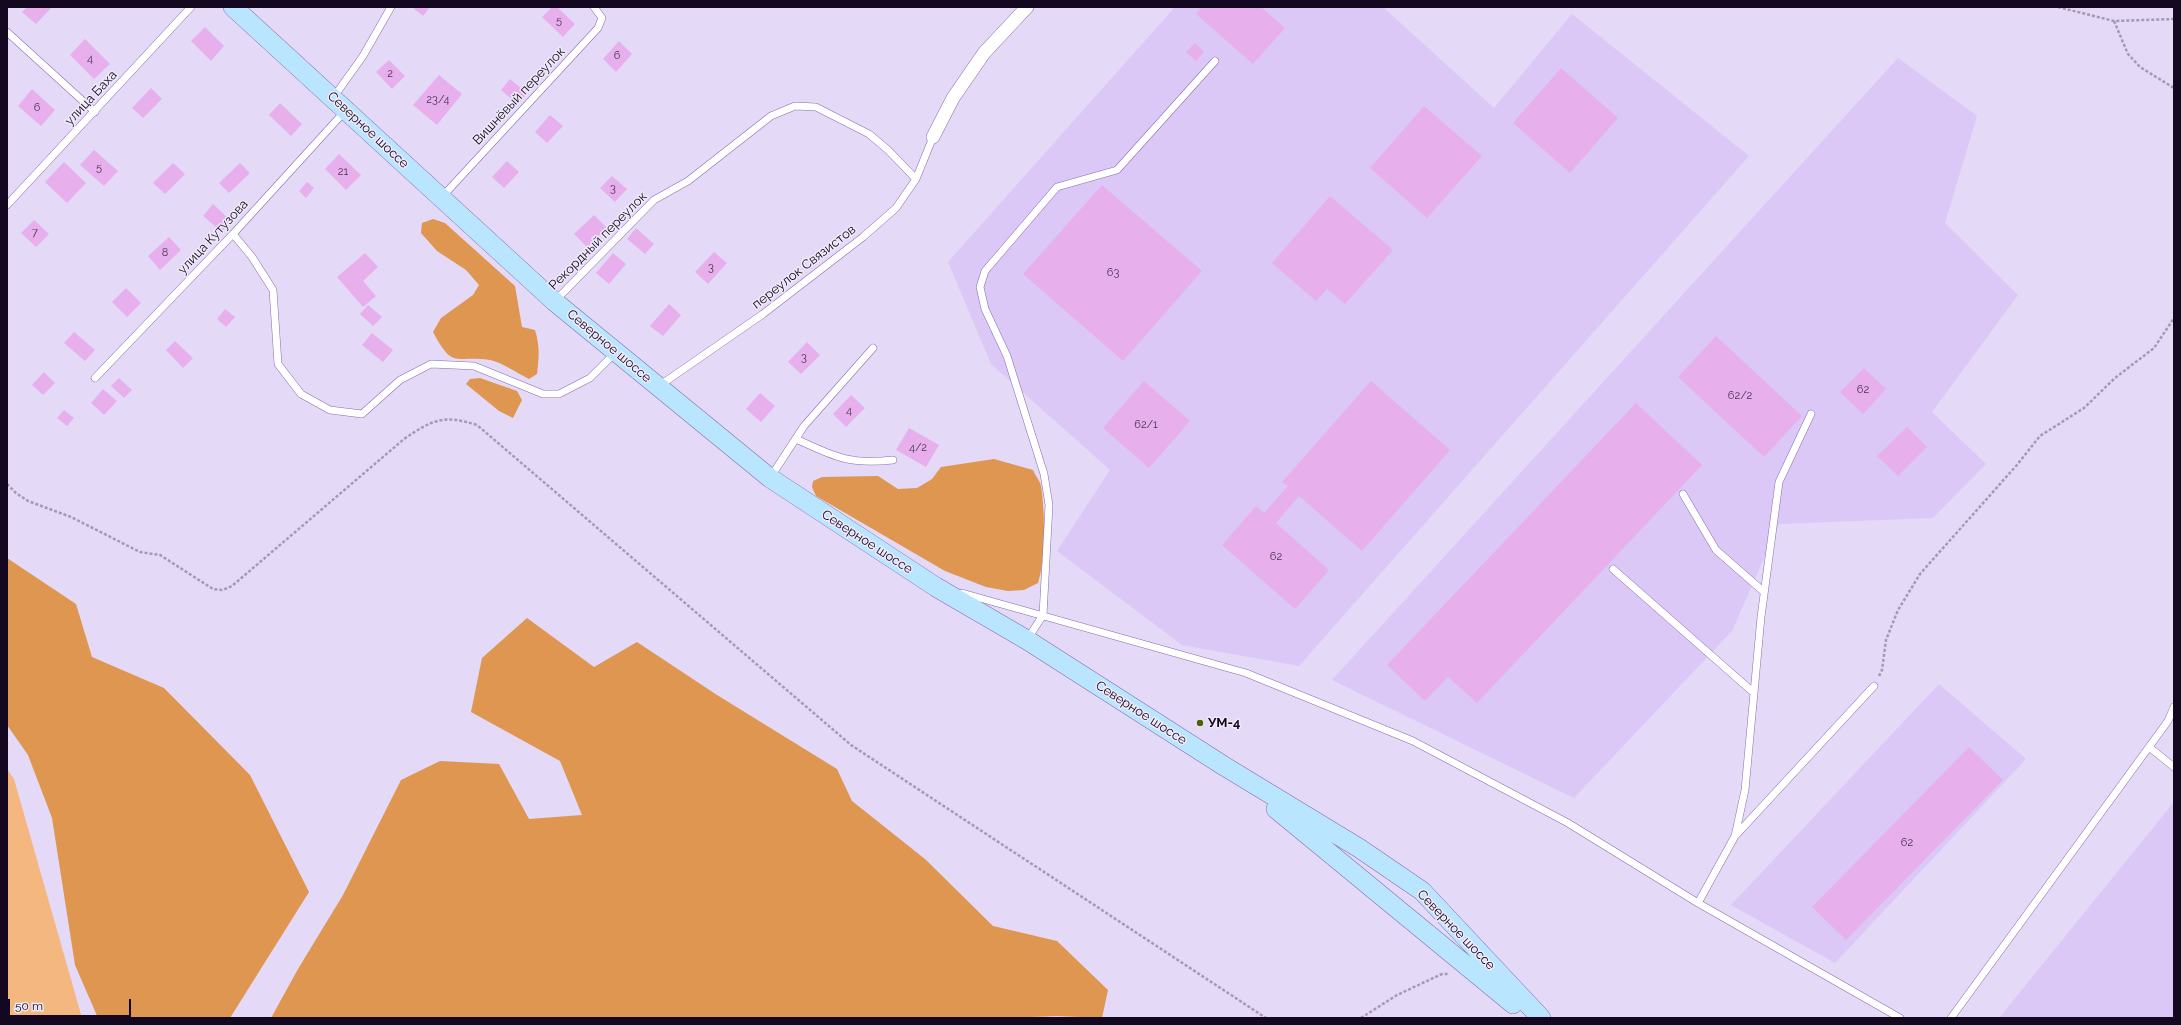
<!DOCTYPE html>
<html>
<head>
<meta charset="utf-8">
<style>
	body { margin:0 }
	#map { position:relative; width:2181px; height:1025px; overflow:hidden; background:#e4d9f6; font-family:Raleway,sans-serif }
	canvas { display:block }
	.frame { position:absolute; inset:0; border:8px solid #140821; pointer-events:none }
	.scale { position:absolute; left:8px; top:999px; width:123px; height:18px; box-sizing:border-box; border:2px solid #140821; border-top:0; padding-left:5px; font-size:12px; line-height:14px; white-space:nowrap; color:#140821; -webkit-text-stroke:3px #efe9f8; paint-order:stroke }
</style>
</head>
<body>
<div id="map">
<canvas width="2181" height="1025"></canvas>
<div class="frame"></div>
<div class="scale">50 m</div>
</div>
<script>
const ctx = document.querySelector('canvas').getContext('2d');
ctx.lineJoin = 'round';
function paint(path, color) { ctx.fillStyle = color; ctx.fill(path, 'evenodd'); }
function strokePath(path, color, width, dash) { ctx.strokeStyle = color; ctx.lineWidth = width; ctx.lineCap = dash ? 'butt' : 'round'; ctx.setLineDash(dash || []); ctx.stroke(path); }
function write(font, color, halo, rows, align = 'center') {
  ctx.font = font + ' Raleway,sans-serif'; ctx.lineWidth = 3; ctx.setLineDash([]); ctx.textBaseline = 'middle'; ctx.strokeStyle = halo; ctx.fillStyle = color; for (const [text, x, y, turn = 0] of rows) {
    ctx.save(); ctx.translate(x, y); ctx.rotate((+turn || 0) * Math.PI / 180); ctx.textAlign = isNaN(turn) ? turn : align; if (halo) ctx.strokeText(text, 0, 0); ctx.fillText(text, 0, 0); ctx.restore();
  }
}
paint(new Path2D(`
	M1175,7H1383L1494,108L1572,14L1749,156L1299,666L1182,645L1057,551L1110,470L991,364L948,262Z
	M1898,58L1977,116L1945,223L2018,295L1932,412L1986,464L1933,518L1779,524L1732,631L1574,798L1332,680Z
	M1939,684L2026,759L1835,963L1731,905Z
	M2174,802V1018H1999Z`), '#dbc8f7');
paint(new Path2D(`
	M7,769L14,779L82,1018H7Z`), '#f3b77f');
paint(new Path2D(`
	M433,219L445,223L515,286L522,327L535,330C540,346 539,358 537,374L529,379C519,374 501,362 490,360C455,355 453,370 433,332L441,318L473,295L479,285L466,270L437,251L421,233L422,223Z
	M480,378L517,391L522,400L513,418L499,411L466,384L470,379Z
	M994,459L1033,470C1035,475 1040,481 1041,486C1045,511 1046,559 1038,583L1024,590L1008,591L986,587L945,571L816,496L812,487L813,481L822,477L878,476L898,489L917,488L932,479L941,467Z
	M7,558L76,604L92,657L164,688L250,775L309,892L230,1018H98L75,965L52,818L28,755L7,725Z
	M527,618L594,667L637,642L717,695L837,769L852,801L925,859L993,926L1057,941L1108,990L1102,1018L1057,1016L1007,1018H271L298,969L343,895L401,780L440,761L499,764L529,819L582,815L560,761L471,712L482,658Z`), '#de9650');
paint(new Path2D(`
	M27,7H50L51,8L36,24L22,12Z
	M412,7H430L423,16Z
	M552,7H557L575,24L563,37L542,17Z
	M1202,7H1261L1285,28L1253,64L1196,14Z
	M205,27L224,46L211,61L191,41Z
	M85,39L110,64L94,79L70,55Z
	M619,41L632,54L616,72L603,59Z
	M1195,43L1204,52L1196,61L1186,52Z
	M389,60L405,76L392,89L376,72Z
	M1561,68L1618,118L1570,173L1513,123Z
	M439,75L462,94L437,125L413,105Z
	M510,79L527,93L518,104L501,90Z
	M151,88L162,99L143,118L132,108Z
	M32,89L55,110L41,126L18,106Z
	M280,103L302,124L291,136L269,115Z
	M1424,106L1482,156L1427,218L1370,168Z
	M550,115L563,126L547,143L535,132Z
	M94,150L118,171L104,186L80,165Z
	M339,154L361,175L346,190L325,169Z
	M507,161L519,172L504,188L492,177Z
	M64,162L86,183L67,203L45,182Z
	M173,163L185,174L165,194L153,183Z
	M240,163L250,173L229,193L219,183Z
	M612,176L627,189L615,202L600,188Z
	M307,182L314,188L306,198L299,191Z
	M1102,185L1202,271L1123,361L1023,274Z
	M1330,196L1393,250L1345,304L1327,289L1316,301L1272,263Z
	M213,204L231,221L222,232L203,216Z
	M594,215L607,228L587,247L574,234Z
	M34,220L49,234L36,247L21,233Z
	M636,228L654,244L645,254L627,239Z
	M169,237L181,250L160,270L148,256Z
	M714,252L727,263L708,284L695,272Z
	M365,253L378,267L363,281L376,296L363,307L337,277Z
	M613,253L626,264L609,284L596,273Z
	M126,288L141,303L127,317L112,302Z
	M669,304L681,315L663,336L650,326Z
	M368,305L382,317L373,326L360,314Z
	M225,309L235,317L226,327L217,319Z
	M74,332L95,350L85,361L64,343Z
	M372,333L393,350L383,362L362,345Z
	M1716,336L1802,416L1764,457L1678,377Z
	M175,341L193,358L183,368L166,350Z
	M807,342L820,355L801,374L788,362Z
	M1864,368L1886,389L1863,414L1840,392Z
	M44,372L55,383L43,395L32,385Z
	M119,378L132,390L124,398L111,386Z
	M1144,381L1190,421L1149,468L1103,428Z
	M1371,381L1450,450L1362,551L1299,496L1276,523L1329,570L1295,609L1222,545L1256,506L1264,513L1288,486L1282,482Z
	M103,389L117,401L104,415L91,403Z
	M760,393L775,406L761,422L746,409Z
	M851,395L865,408L846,427L833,414Z
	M1636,403L1702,465L1477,703L1448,677L1425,701L1387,665Z
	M64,410L74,418L67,426L57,418Z
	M1907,427L1927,447L1898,476L1877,456Z
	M909,428L939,445L926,467L896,450Z
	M1969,747L2003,780L1846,940L1812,907Z`), '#e7b0ed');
const lane = new Path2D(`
	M7,32L95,112
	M333,98L363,56L391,7
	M441,198L598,28L602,18L594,7
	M7,205L191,7
	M233,234L252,257L273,290L278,364L301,394L330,410L362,414L400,380L431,364L474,366L543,394H559L590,378L616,352
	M555,301L654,200L688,181L771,116L795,106L816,107L869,134L888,150L916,179
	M95,378L233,234L346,110
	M659,386L763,314L863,237L896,208L916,179L933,137
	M796,439C835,457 849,465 893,460
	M770,478L804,426L873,348
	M1683,494L1716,550L1764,592
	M1613,569L1754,693
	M962,593L1246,673L1413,741L1568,823L1698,903L1900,1018
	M1027,640L1043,615L1049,505L1044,474L1007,356L985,309L980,287L985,271L1057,187L1117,170L1215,61
	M2149,747L2174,767
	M1736,835L1874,686
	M1698,903L1735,836L1745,790L1761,617L1779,482L1811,414
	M1951,1018L2168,721L2174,707`);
const street = new Path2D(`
	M933,137L953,98L984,53L1027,7`);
const secondary = new Path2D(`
	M233,7L555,302L770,478L936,587L1027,640L1224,766L1359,848L1422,891L1541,1018
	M1276,809L1513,1004`);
strokePath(lane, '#886cae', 8);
strokePath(street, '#886cae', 14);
strokePath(secondary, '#886cae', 20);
strokePath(new Path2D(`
	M2058,7L2114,21L2174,19
	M2114,21L2128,54L2140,67L2174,88
	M7,484L16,493L28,501L71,517L140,552L160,555L213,589L223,590L232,586L404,439C432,420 443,414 477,425L851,745L1266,1018
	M1879,676L1882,670L1886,640L1898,610L1920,574L2016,466L2040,436L2084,408L2115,378L2154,348L2174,318
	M1361,1018L1397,995L1442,974H1449`), '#a599b5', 2.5, [3, 2]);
strokePath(lane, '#fff', 7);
strokePath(street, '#fff', 13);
strokePath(secondary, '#bae5ff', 19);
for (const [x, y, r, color] of [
	[1200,723,4,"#4c610a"]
]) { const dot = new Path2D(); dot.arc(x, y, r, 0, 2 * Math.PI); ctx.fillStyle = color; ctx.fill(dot); strokePath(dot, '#efe9f8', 1.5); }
write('11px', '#493254', null, [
	["5",559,21],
	["6",617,56],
	["4",90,59],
	["2",390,74],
	["23/4",438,100],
	["6",37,108],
	["5",99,168],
	["21",343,172],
	["3",613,189],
	["7",35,233],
	["8",165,253],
	["3",711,268],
	["63",1113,273],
	["3",804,358],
	["62",1863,390],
	["62/2",1740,396],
	["4",849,411],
	["62/1",1146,425],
	["4/2",918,448],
	["62",1276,557],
	["62",1907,843]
]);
write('13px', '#140821', '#efe9f8', [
	["Вишнёвый переулок",519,96,-47],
	["улица Баха",91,98,-47],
	["Северное шоссе",368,130,43],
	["улица Кутузова",213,237,-47],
	["Рекордный переулок",598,241,-45],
	["переулок Связистов",804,267,-38],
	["Северное шоссе",609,346,40],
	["Северное шоссе",867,542,33],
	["Северное шоссе",1141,713,33],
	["Северное шоссе",1456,930,46]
]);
write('bold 13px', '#140821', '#efe9f8', [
	["УМ-4",1208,723]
], 'left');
</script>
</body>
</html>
